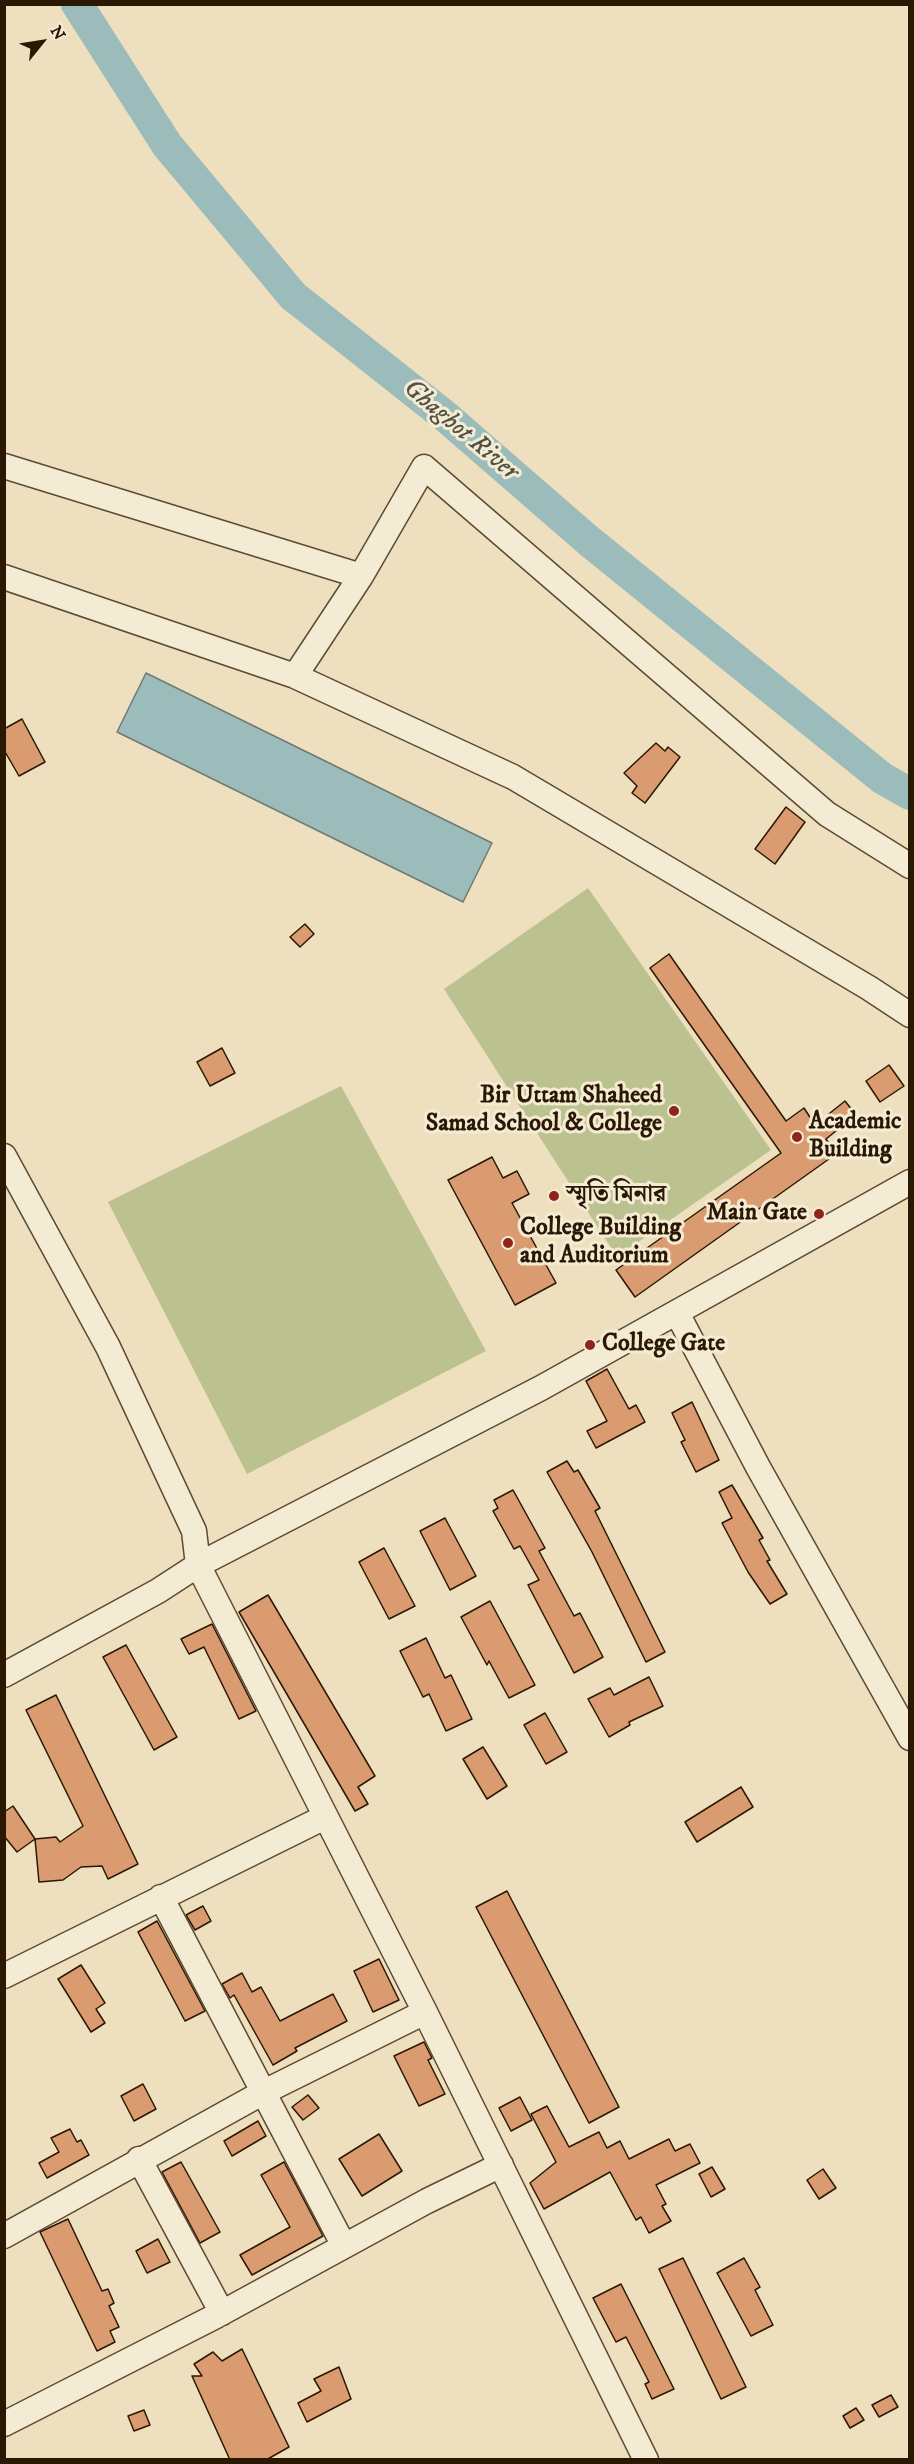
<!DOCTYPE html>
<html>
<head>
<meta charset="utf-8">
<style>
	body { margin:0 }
	#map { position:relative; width:914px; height:2464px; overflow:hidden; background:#eee0bf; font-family:"IM FELL DW Pica",serif }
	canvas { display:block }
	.frame { position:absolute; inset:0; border:6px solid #2b1802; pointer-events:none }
	.north { position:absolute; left:12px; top:12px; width:60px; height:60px; -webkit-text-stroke:4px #f4ebd5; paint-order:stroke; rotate:60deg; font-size:16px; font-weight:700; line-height:24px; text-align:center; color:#2b1802 }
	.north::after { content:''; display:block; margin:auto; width:21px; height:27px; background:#2b1802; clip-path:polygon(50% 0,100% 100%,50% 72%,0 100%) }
</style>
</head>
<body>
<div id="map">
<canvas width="914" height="2464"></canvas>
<div class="frame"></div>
<div class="north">N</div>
</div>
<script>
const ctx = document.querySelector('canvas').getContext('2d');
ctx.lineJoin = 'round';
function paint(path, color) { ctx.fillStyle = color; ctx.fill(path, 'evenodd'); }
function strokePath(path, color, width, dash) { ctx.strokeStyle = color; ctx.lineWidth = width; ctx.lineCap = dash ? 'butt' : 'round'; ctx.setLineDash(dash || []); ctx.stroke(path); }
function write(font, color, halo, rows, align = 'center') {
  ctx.font = font + ' "IM FELL DW Pica","Noto Serif Bengali",serif'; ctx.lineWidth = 6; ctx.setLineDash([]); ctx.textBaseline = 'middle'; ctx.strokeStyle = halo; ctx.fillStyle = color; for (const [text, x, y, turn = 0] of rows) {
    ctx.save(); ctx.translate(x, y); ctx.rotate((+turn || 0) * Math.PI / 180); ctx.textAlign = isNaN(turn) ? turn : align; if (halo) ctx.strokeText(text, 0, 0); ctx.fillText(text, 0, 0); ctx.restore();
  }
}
paint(new Path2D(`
	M588,888L771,1150L617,1257L444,989Z
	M341,1086L486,1351L247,1474L108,1202Z`), '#bcc190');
const water = new Path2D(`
	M146,673L492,843L463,902L117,732Z`);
paint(water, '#9cbbbb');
strokePath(water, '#6f7a71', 1.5);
strokePath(new Path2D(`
	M77,4L167,145L293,296L445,416L589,541L882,778L910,794`), '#9cbbbb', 32);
const building = new Path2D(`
	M22,719L45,762L19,776L4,750V729Z
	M656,743L665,751L668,747L680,757L645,803L632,793L637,786L624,773Z
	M786,807L805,822L775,864L755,849Z
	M305,924L314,934L300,947L290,937Z
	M669,954L786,1121L804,1108L815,1125L845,1101L856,1115L826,1139L836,1154L635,1297L616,1270L781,1153L650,968Z
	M222,1048L235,1073L210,1086L197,1062Z
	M889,1065L904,1086L880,1102L866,1081Z
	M492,1157L503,1178L517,1171L529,1194L512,1203L556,1283L515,1305L448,1180Z
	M607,1369L629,1409L636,1405L645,1422L596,1448L587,1431L607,1421L586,1381Z
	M692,1402L719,1460L696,1472L681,1442L685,1440L672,1413Z
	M567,1461L574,1472L578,1470L600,1508L595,1511L600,1521L665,1652L646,1662L592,1552L547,1472Z
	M732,1485L763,1538L759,1540L770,1560L767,1561L787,1594L770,1604L748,1572L722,1523L732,1518L719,1492Z
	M513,1490L545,1548L539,1551L574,1616L580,1613L603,1657L574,1673L528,1585L539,1580L520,1546L514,1549L493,1511L498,1508L494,1500Z
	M445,1518L476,1576L450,1590L420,1531Z
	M384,1548L415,1606L389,1619L359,1562Z
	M268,1595L375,1776L358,1787L368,1804L355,1811L239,1612Z
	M490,1601L535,1685L509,1698L489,1661L487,1665L461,1617Z
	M212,1624L256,1711L239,1719L204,1647L189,1654L181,1639Z
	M426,1638L445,1678L451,1675L472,1719L446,1731L429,1694L423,1697L400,1651Z
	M126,1645L177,1737L154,1750L103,1657Z
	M649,1677L663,1706L629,1722L630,1725L609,1737L588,1699L610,1688L614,1695Z
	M56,1695L138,1864L108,1879L102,1866L81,1867L63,1880L39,1882L35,1839L17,1852L4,1836V1812L13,1806L35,1839L56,1837L60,1842L83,1826L26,1710Z
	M545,1713L567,1752L546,1764L524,1725Z
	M483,1747L507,1786L487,1799L463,1759Z
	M741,1787L753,1807L697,1842L685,1822Z
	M507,1891L619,2107L589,2123L476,1907Z
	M203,1906L211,1921L195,1930L186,1915Z
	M157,1921L205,2011L185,2021L138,1932Z
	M379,1959L399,2000L373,2012L354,1971Z
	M81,1965L105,2003L96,2009L105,2023L91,2032L58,1979Z
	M242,1973L252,1992L261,1987L280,2021L333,1994L347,2021L295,2048L297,2051L273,2065L234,1995L230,1998L222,1984Z
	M424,2042L432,2058L428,2060L445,2094L419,2106L394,2056Z
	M143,2084L156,2109L134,2121L121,2096Z
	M308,2095L319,2108L303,2120L292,2107Z
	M520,2097L532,2120L511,2131L499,2108Z
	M547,2106L569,2147L599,2132L607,2148L620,2141L629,2159L669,2139L675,2151L690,2144L700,2163L656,2185L666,2204L662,2206L671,2221L649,2233L641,2217L636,2220L610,2172L544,2209L530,2183L556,2162L531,2114Z
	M258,2121L266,2136L232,2156L224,2141Z
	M70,2129L77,2142L81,2140L89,2155L47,2178L39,2163L59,2152L51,2138Z
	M379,2134L402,2171L362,2196L339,2159Z
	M181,2162L220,2232L200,2243L162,2172Z
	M284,2162L323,2236L252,2275L240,2255L290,2227L261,2175Z
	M712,2167L725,2189L711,2197L699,2174Z
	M823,2169L836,2188L819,2199L807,2180Z
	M68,2219L102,2291L108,2289L114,2303L109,2306L119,2327L110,2331L115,2342L97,2351L40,2232Z
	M158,2239L170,2262L147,2273L136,2251Z
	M683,2258L746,2387L721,2399L659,2269Z
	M744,2258L760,2287L755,2290L773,2325L751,2336L717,2273Z
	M621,2284L674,2389L652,2399L645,2384L649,2382L626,2337L616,2342L593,2298Z
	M242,2349L289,2447L266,2460H230L192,2376H202L194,2364L213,2352L222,2361Z
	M339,2367L351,2399L307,2422L298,2403L321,2391L314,2379Z
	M891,2395L898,2407L879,2417L872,2405Z
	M856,2408L864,2420L850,2428L843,2416Z
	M144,2410L150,2425L134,2431L128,2416Z`);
paint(building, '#da9b71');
strokePath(building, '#2b1802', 1.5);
const minor = new Path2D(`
	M4,466L361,576L424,467L827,814L910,866
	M4,577L295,676L513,777L869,988L910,1015
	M295,676L361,576
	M4,1156L108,1347L194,1531L198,1565L425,2012L646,2460
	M677,1313L758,1467L910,1738
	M4,1675L158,1591L198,1565L541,1388L910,1182
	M161,1897L344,2246
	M4,1976L325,1817
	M139,2159L222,2313
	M4,2236L262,2093L425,2012
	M4,2424L216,2316L427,2201L501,2165`);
strokePath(minor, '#5c4a31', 27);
strokePath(minor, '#f4ebd5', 24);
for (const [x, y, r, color] of [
	[674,1111,6,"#8f2418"],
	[797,1137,6,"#8f2418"],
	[554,1196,6,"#8f2418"],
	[819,1214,6,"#8f2418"],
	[508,1243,6,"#8f2418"],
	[590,1345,6,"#8f2418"]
]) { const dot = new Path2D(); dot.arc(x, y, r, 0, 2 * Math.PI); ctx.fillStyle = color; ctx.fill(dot); strokePath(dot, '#f4ebd5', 2); }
write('bold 24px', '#2b1802', '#f4ebd5', [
	["Bir Uttam Shaheed",662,1097,"right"],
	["Samad School & College",662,1125,"right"],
	["Academic",809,1123],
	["Building",809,1151],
	["স্মৃতি মিনার",566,1196],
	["Main Gate",807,1214,"right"],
	["College Building",520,1229],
	["and Auditorium",520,1257],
	["College Gate",602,1345]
], 'left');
write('italic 26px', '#535143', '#f4ebd5', [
	["Ghaghot River",460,431,40]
]);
</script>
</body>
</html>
